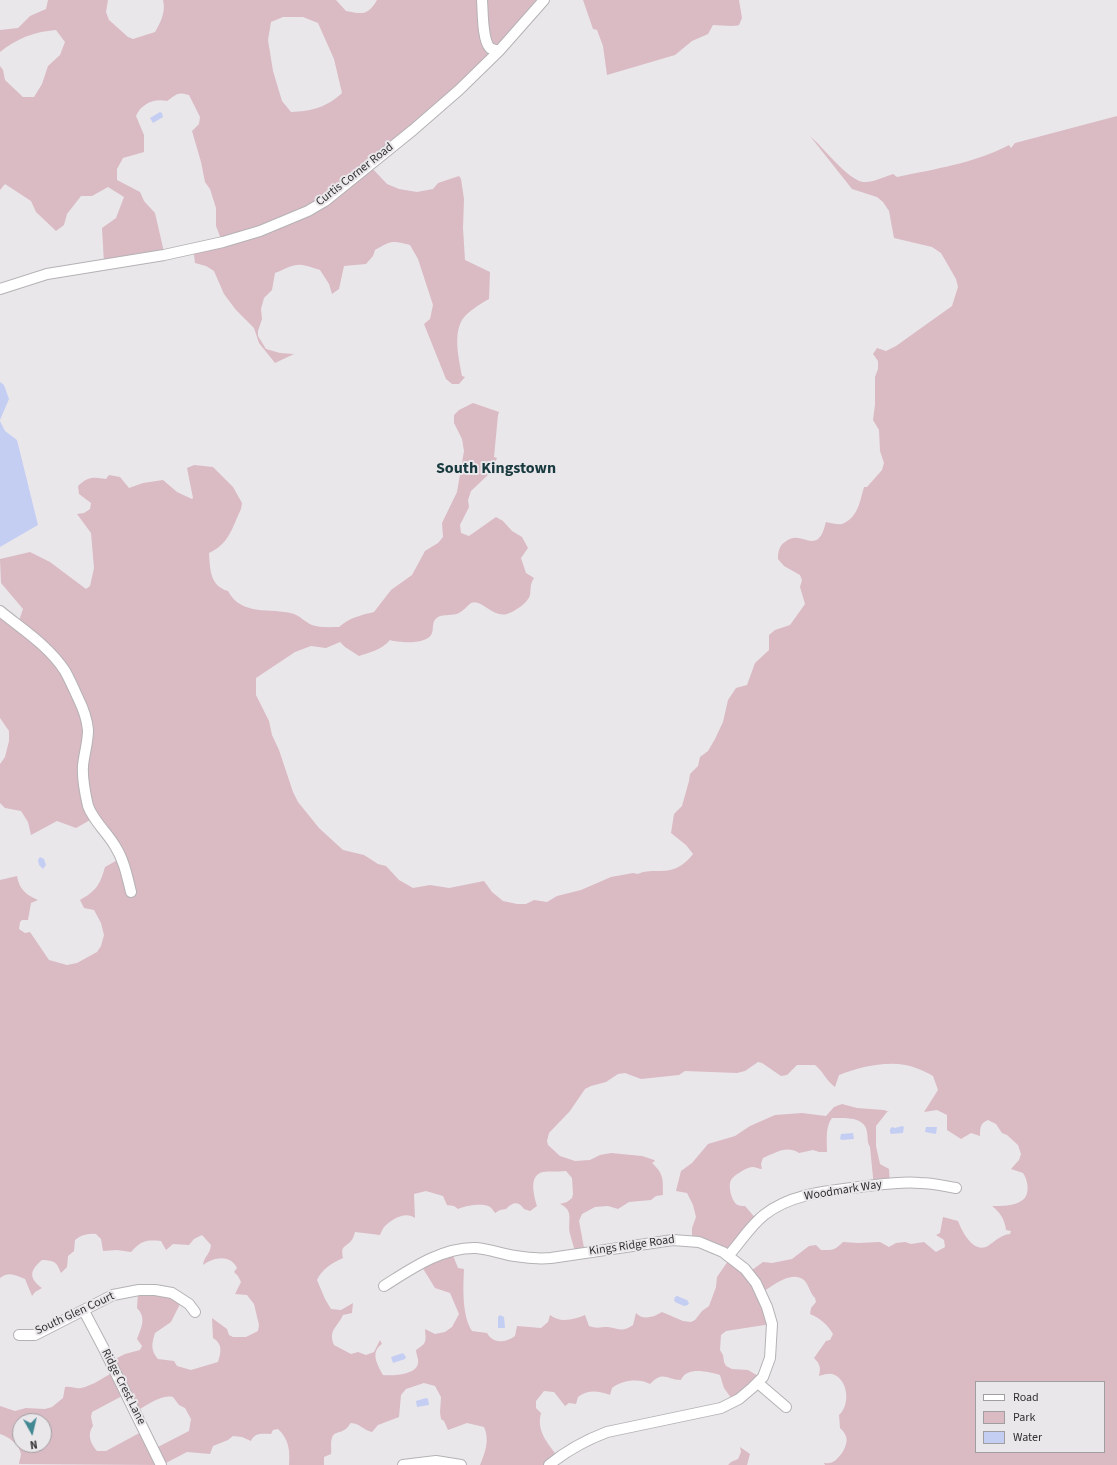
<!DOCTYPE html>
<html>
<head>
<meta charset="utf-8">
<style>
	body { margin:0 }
	#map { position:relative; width:1117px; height:1465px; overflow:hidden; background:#eae7eb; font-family:"Source Sans 3",sans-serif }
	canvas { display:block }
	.legend { position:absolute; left:975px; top:1381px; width:130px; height:72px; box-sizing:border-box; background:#eae7eb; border:1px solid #a09ea1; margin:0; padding:5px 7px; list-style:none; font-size:12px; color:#323132 }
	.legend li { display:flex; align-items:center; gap:8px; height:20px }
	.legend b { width:20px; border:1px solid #a09ea1 }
	.north { position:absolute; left:12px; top:1413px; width:40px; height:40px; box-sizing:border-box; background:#eae7eb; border:1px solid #a09ea1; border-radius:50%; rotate:172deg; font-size:11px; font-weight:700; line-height:16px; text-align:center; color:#323132 }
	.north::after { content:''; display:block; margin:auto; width:14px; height:18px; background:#428893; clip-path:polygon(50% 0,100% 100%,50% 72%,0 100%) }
</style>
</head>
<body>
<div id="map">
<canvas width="1117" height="1465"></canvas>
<ul class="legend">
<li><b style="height:5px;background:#fff"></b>Road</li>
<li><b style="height:11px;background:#dabac3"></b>Park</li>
<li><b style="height:11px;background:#c4cef3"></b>Water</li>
</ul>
<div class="north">N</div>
</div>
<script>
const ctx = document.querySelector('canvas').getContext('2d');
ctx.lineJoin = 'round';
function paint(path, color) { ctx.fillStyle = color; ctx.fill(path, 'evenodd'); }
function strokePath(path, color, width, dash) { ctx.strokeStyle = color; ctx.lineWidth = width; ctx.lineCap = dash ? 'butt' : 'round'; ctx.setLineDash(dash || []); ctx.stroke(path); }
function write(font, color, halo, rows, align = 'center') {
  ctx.font = font + ' "Source Sans 3",sans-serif'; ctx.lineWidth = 4; ctx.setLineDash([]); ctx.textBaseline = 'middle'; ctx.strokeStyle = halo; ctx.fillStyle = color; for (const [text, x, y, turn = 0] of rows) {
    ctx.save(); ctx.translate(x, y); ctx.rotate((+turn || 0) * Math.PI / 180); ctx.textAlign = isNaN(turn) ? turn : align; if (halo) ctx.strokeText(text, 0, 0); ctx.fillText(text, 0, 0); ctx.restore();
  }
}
paint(new Path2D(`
	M48,0H108L106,12L109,20L128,37L133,39L155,32C161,22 166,11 163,0H336L346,11C362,14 368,16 377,0H546L502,51L370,166L387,184L399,189L417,192L433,189L438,183L459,176L461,179L464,199L463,228L465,260L490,272L489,299C480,304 467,312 462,320C453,336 459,359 462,376L465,377L459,384H452L446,379L424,324L430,319L433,305L418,259L410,245C391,240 391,241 375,250L373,256L366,264L344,266L339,289L332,294L329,284L320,270C296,262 298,263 275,273L272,290L264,298L261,309L262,319L258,331V336L266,349L280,353L294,354L275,363L259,343L254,328L236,310L224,294L214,271L206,266L195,263L193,247L221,239L216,226V208L210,189L205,182L201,162L192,131L199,124L200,117L189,95C177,91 176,95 167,101C154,98 141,104 136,116L144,135V152L123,158L117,169V180L140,192L144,201L155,213L164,252L104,263L102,228L116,218L124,197L108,187L92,196H81L67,214L64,225L56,231L36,212L31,201L5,184L0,190V66L3,70L5,80L23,97H34L42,84L48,66L60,55L65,42L56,30C33,32 18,38 0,52V30L18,28L30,16L46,9ZM283,17H303L318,23L334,59L342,93C326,108 311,111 291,112L282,101L273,71L268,40L271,22Z
	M583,0H739L742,18L739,25C733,27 721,25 713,25L708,34L692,41L675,55L607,75L603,46L597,30L593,29Z
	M1117,116V1465H825L824,1463C834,1464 836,1460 842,1453C848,1443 849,1436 840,1428L839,1415C851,1405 848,1378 832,1374C828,1373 823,1375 819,1376C821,1367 820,1364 814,1358L826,1341L830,1340L833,1334C828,1325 820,1318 810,1314L811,1308L816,1302L815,1298C810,1293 809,1286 805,1281C792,1269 773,1286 761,1293L771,1324L726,1331L721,1335L720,1350L723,1355L724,1362L726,1366L732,1369L748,1370L760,1377L734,1402L724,1388L720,1375C708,1372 687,1366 681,1380C666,1380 664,1370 650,1384C639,1378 622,1380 612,1388L610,1395C599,1391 588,1389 578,1397L576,1404L569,1403L565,1406L554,1392L544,1391L536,1401V1408L541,1413C536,1431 548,1444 559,1458L551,1465H480C485,1453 490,1440 484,1427L467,1423L448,1430L444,1421L441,1419L440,1412L441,1397L435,1386L424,1383L406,1389L401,1395L399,1417L378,1425L372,1432C363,1430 361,1424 351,1423C349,1425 347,1429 344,1430C340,1433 333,1432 332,1438C330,1443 332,1449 331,1454L324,1457V1465H289C290,1451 289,1439 278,1429L273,1430L271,1434C262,1434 255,1432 251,1441L242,1437L233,1436L228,1440L213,1446L210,1454L187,1452L162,1465L19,1464C19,1461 21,1457 21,1454C19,1444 9,1437 0,1434V1406L15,1411L26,1408L45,1409L52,1407L63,1398L65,1387C71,1386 76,1389 81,1388C92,1386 104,1377 114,1372L111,1361L125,1354L140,1350L142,1346L137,1339C141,1328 147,1318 137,1308L138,1292H163L182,1300L171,1322L155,1333C152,1343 150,1350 158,1359L174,1361L177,1366L191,1370L218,1362C221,1352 223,1344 213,1338L212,1318L227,1329L229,1335L233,1337H246L258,1331L259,1325L254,1304L247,1295L235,1294L241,1282L238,1276L234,1272L237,1268C230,1254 214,1257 203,1265C204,1256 210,1255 211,1245L202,1235L194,1239L189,1245L173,1244L166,1250L161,1241C146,1240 142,1240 131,1252L117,1250L103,1251L101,1239L96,1234C88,1233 81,1235 75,1240L74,1251L68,1256L67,1267L61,1273C56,1261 55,1261 42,1260C30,1270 28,1278 42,1288L35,1292L32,1296L25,1279C15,1275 9,1271 0,1278V880L17,876C19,889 26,895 38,900L31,903L28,920H22L20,922L19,929L25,933L30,932L49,960L67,965L77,963L97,952L101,946L104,935L101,923L94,910L84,908L80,900C96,891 100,885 105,867L121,858L92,819L76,828L57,821L31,835L28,822L21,811L5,808L0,803V764L5,757L9,741V731L0,718V612L17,626L23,609L1,583L0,559L30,552L50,562L86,589L90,586L94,568L91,533L77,514L84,513L90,509L91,503L79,494L78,486C89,476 92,477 106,479L109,475L120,477L129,488L143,483L163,480L177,492L192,499L193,498L187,468L194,465L213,467L233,487L242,503L241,509C232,528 229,544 209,553C210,569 210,586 228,591C242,617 270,607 294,614C300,616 305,622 312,625C320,628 331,627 339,627C349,618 361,615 374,612L391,590L412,575L425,551L438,543L443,537L442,523L457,492L464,451L462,439L454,423V415L459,410L473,403L499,412L498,415L494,457L497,458L491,472L471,491L468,500L469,507L460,525L461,533L469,536L496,517L503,521L512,531L522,537L528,548L521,558L526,573L534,578C530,584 531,588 530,595C528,603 515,611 507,614C493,618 481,598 471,603C467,606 463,611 459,613C453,616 444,614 438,617C431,621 434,628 432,633C428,645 399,643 390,640C381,650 371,652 359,656L345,647L340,642L326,648L311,646L295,652L256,678V695L269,721L272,735L279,750L293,792L298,802L319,828L343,850L364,855L378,864L386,866L399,880L413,888L430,885L449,888L484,881L492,892L503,901L517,904H526L534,900L547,902L557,896L581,890L611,877L633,873L638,874C644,871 650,871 657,871C673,872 684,866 693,854L686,845L671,833L674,814L682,806L689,781L690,774L698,766L700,757L708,751L715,739L723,722L728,700L736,688L747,685L755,663L769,650V635L775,630L790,625L805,604L800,587L802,580L800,575L784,566L778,559C778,552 779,546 785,542C798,531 808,546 818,539C823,535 824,528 826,522C831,523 838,525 842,524C858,518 860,501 864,487H867L882,470L884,463L880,451L879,430L873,420L875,405V377L878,369V361L873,354L877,348L886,351L896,346L952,306L958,287L956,279L941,253L932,247L894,238L889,211L883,202L877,197L852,189L810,136C822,146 848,180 863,182C873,183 883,177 893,174L897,177C935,169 975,163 1009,145L1011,148L1015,143ZM758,1062L762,1063L781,1076L787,1075L797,1065H815C823,1071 827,1082 835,1087L839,1075C862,1066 893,1059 916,1068C922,1070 928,1073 933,1076L938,1090L924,1112L937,1110L947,1115V1130L961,1139L971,1133L980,1136C980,1128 980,1123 988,1120L996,1124L1002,1133L1007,1135L1018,1145L1021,1154L1019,1160L1011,1169L1023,1173C1028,1180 1031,1196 1021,1201C1014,1206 1001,1206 992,1206C1000,1212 1005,1220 1006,1230L1011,1231L1010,1234C1001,1235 995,1241 988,1246C973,1254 962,1231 958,1221L943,1217L940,1233L936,1235L944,1240L945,1247L936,1252L924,1242L911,1244L905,1242L896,1243L889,1247L880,1242L858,1243L843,1242C834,1251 833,1250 821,1250L816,1245L809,1246L792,1259L772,1263L763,1262L748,1273L728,1261L717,1277L716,1287L709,1306L702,1311L695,1320L691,1322L683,1321L662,1312C654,1317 643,1321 636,1313L633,1325C623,1332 619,1329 608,1327C601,1327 596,1329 589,1326L585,1315C573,1320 560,1323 550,1315L548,1322L541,1328L517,1326L515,1336C506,1343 493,1344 487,1333L472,1331C462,1316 463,1288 464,1269L458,1268L452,1253L422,1267L435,1288L450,1293L459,1314L452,1327L445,1332L435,1334L425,1329C426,1342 427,1343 416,1350C416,1354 419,1359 418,1363C417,1375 392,1376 383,1375C377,1364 370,1352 382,1344L380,1340L374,1352L366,1355L358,1352L351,1354L334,1345C328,1330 337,1328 343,1315L352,1313L353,1303L341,1310L331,1309L325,1299L317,1280C322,1269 332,1263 343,1258C341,1246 343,1249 351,1241C353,1239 354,1235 355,1232L380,1235C381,1232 383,1228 385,1226C393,1218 406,1211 415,1218L414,1194L426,1191L443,1196L447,1205L454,1206L458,1209C464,1206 481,1203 488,1206C491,1207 493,1210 495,1213L500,1210L506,1209C513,1202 518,1201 524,1209L530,1211L537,1206C534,1196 528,1175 543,1172C550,1171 558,1172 566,1171L572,1178L573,1194L572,1198L567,1202L560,1204C575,1211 567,1221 570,1234C572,1241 574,1248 576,1255L585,1253L579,1221L582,1214L595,1207L608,1206L618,1209L629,1202L651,1200L656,1196L663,1195C663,1180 664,1174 652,1163L655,1161L654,1160L642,1156L611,1153L600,1155L590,1160L575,1161L560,1156L548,1145L547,1141L549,1133L570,1111L585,1089L591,1086L606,1082L618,1074L625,1073L641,1079L679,1075L685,1071L737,1073L745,1071ZM976,1382H1104V1452H976ZM124,1395L135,1412C146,1406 161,1394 173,1397L179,1405L185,1408L191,1419L189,1431L154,1449L143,1431L106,1451H97C90,1443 87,1434 93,1426L91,1417L92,1412ZM20,1421H44V1445H20Z
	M842,1104L857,1108L884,1110L889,1112H887L876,1126V1146L880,1164L889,1169L890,1185L874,1187L870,1147C867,1142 868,1138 867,1132C865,1116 844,1118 832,1118C825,1127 827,1140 827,1152H819L813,1150L799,1153C786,1145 776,1153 763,1158L761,1164L762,1169C759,1169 755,1167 753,1167C747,1167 734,1175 731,1180C728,1186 731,1199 736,1204C739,1206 742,1206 745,1206L758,1221L729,1257L692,1242V1228L696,1217L693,1205L687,1193L676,1191L681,1171L692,1163L708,1144L735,1136L750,1126L775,1115L802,1113L826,1116L834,1107Z
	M740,1447L750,1454L747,1465H728L731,1462L738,1459L741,1452Z`), '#dabac3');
paint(new Path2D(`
	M160,112L162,113L163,117L153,123L150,118Z
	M0,382L4,385L9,399L0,420Z
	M0,421L5,431L17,440L38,525L0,547Z
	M40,857L44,859L46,865L43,869L39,865L38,860Z
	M902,1126L904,1127L903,1133L891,1134L890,1132V1129L892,1127L895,1128Z
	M926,1127H937L936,1134L925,1132Z
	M853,1133L854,1139L842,1140L840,1139L841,1134Z
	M677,1296L687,1300L689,1303L688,1305L684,1306L675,1302L674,1300L675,1297Z
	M500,1315L504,1317L505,1328H498V1317Z
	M403,1353L406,1357L405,1359L393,1363L391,1357Z
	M426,1398L428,1399L429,1405L417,1407L416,1401Z`), '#c4cef3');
const minor = new Path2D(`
	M482,0C483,11 482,40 490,48C493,50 496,50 499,51
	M0,289L47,274L164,255L223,242L260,231L308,211L325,201L413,130L459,90L499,51L544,0
	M0,611C22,629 49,646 65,671C70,680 74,689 78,698C83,708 87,719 88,730C88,743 84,754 83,766C82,779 85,793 88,806C94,822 107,832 115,846C124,860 127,876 131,892
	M728,1256C740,1243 750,1226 764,1215C790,1194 827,1191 859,1187C879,1185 900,1181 920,1183C932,1183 944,1186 956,1188
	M384,1286C411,1269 442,1247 476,1248C489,1249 502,1254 515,1256C527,1258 539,1259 551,1258L673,1240L699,1242L723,1252L745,1269L756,1283L767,1307L772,1324L770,1358L763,1377L752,1388L739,1399L721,1408L607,1432C586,1440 566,1451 549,1465
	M84,1311L104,1349L161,1465
	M19,1335H35L113,1295L139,1290H155L172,1293L189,1304L195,1312
	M758,1383L786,1407
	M403,1465L436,1461L461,1465`);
strokePath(minor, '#b5b2b6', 12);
strokePath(minor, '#fff', 10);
write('12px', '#323132', '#eae7eb', [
	["Curtis Corner Road",355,175,-38],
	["Woodmark Way",843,1191,-9],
	["Kings Ridge Road",632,1246,-8],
	["South Glen Court",75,1314,-25],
	["Ridge Crest Lane",123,1387,63]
]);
write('bold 16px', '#183a3f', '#eae7eb', [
	["South Kingstown",496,469]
]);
</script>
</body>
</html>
